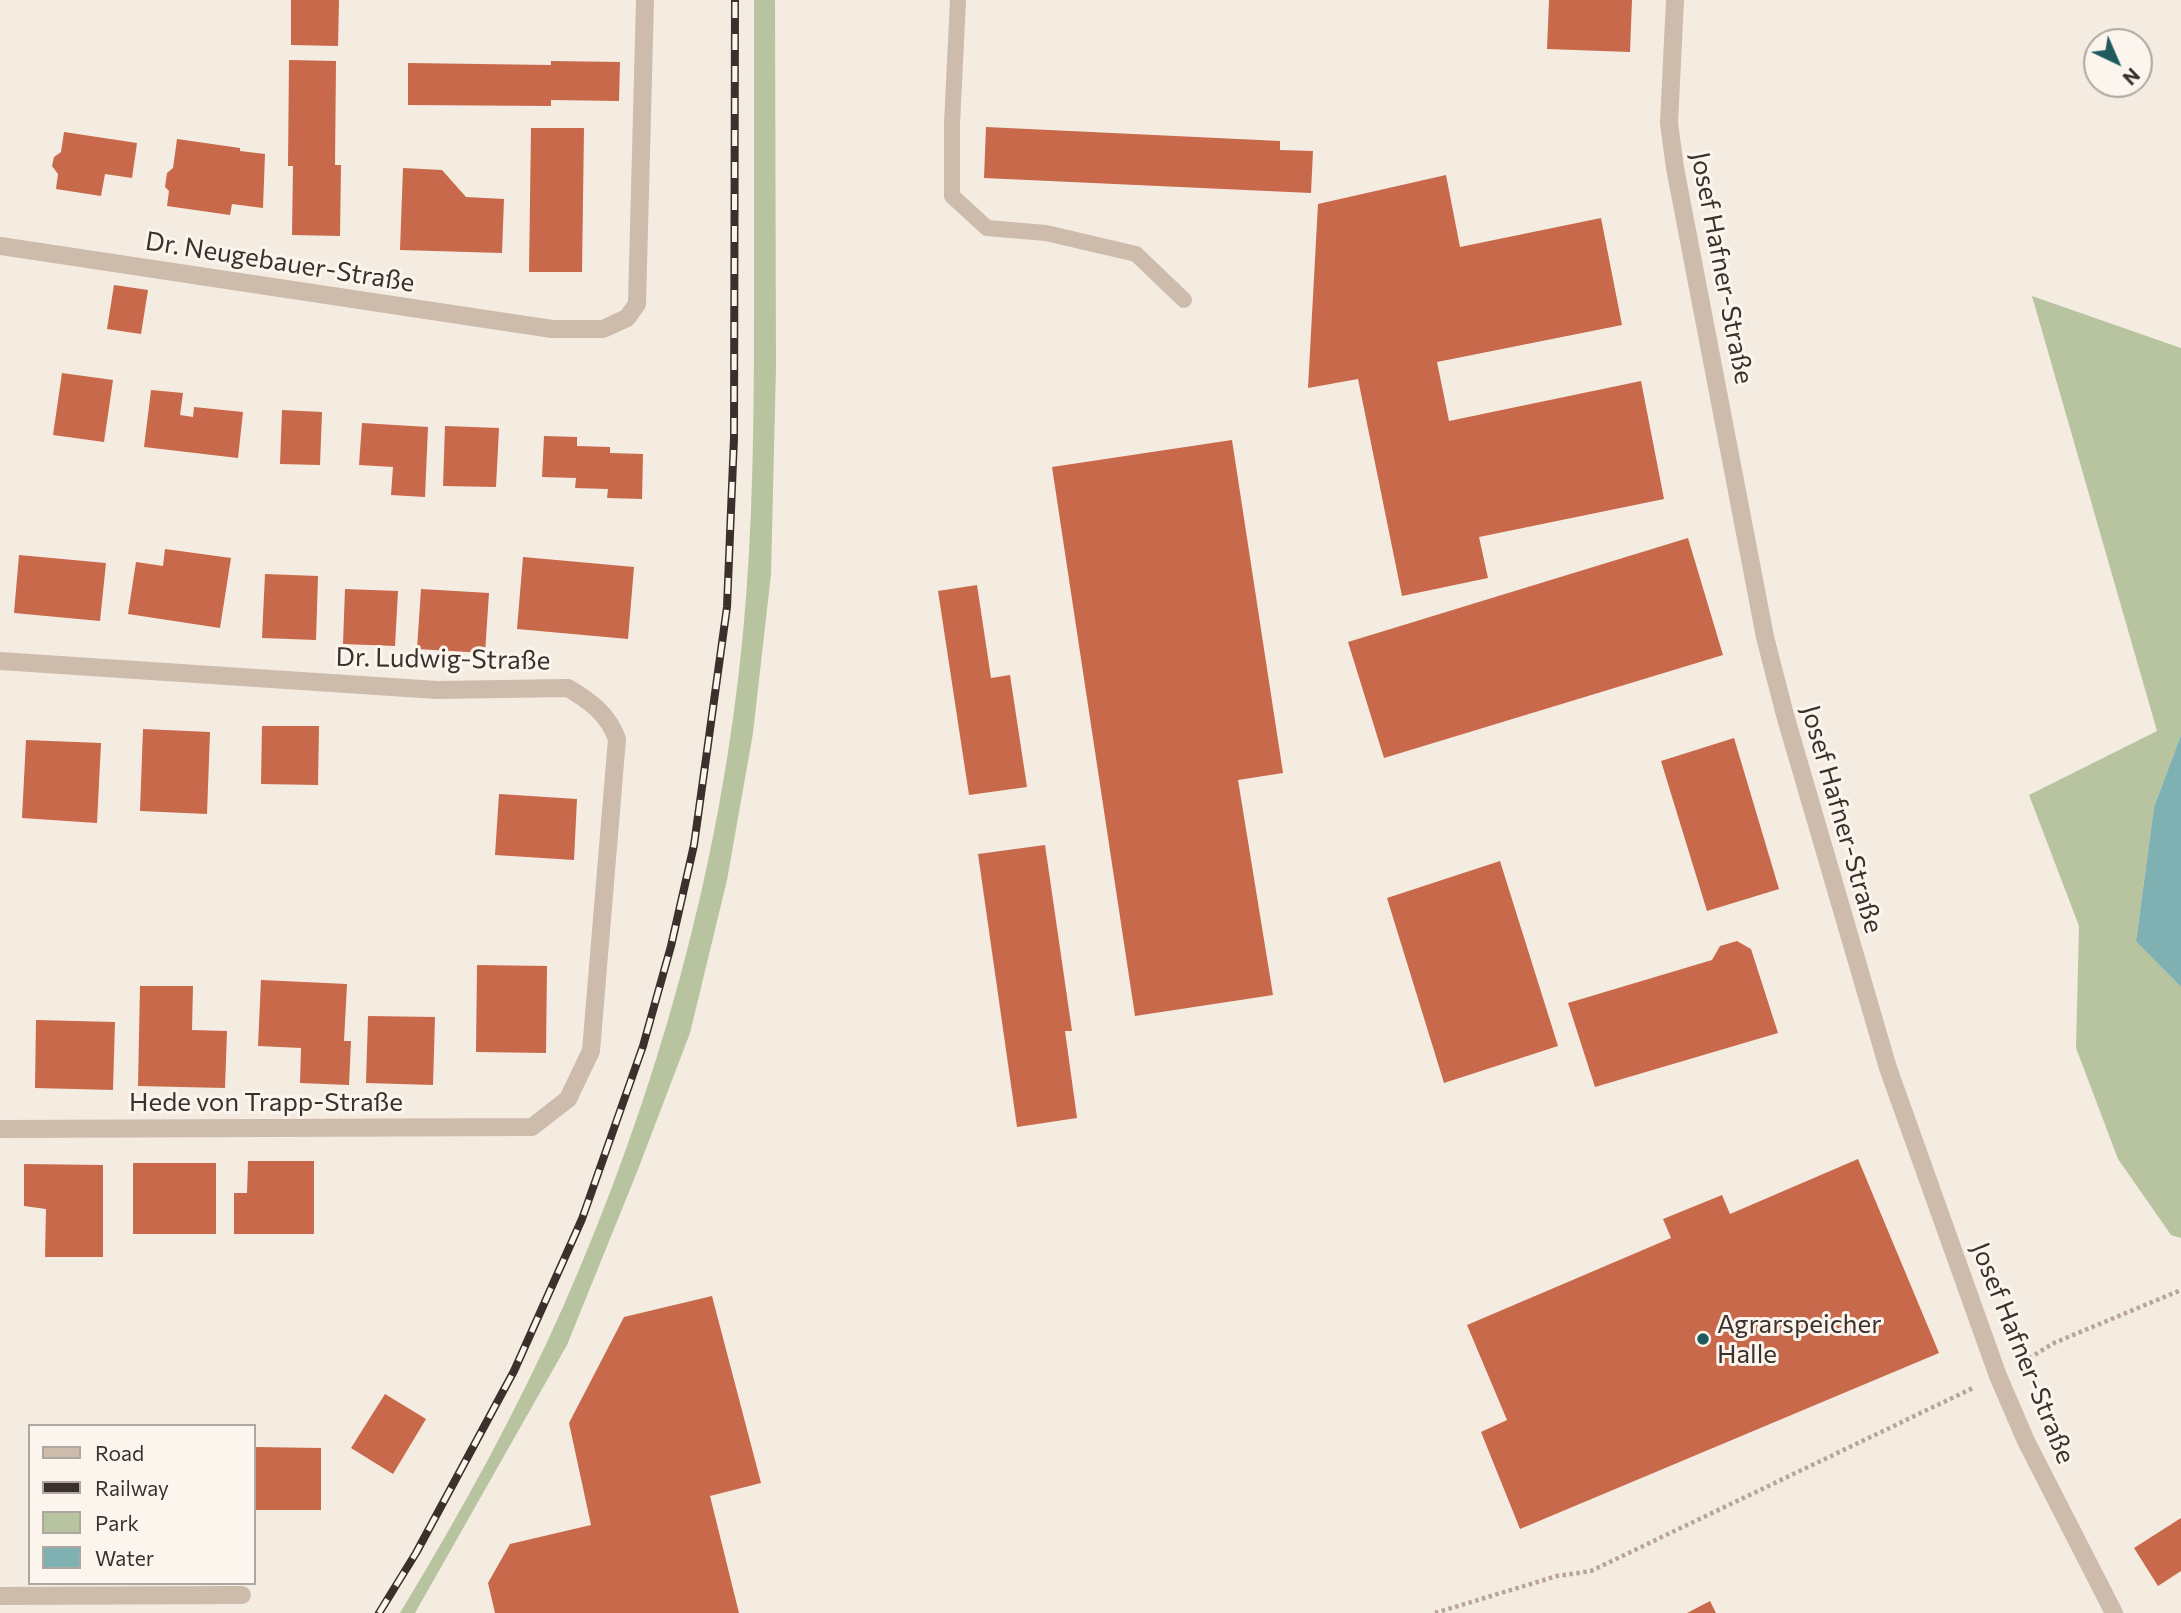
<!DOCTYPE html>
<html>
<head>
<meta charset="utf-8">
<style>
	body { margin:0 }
	#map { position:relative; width:2181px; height:1613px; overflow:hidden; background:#f4ebe1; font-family:Commissioner,sans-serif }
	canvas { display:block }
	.legend { position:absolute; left:28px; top:1424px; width:228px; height:161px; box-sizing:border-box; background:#fbf5ee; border:2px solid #aea6a0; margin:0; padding:9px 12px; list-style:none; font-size:21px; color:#3b302b }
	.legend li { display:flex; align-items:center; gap:14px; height:35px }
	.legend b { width:35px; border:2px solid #aea6a0 }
	.north { position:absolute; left:2083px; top:28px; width:70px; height:70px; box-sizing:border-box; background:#fbf5ee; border:2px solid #aea6a0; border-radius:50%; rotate:136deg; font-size:19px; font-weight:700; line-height:28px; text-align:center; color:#3b302b }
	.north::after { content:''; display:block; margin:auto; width:24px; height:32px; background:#1f5a5e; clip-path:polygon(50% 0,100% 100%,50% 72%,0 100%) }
</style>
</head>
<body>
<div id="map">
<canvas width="2181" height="1613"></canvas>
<ul class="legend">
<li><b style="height:9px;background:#cdbbac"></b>Road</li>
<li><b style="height:9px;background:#3b302b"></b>Railway</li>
<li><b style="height:19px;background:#b8c4a0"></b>Park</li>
<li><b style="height:19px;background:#7fb0b2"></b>Water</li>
</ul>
<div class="north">N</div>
</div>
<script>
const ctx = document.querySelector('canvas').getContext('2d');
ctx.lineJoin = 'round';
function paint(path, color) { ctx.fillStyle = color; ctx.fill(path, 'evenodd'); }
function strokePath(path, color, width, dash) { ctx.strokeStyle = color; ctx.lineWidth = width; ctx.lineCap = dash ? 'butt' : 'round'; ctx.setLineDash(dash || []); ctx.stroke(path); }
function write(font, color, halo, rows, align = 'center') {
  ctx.font = font + ' Commissioner,sans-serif'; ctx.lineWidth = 6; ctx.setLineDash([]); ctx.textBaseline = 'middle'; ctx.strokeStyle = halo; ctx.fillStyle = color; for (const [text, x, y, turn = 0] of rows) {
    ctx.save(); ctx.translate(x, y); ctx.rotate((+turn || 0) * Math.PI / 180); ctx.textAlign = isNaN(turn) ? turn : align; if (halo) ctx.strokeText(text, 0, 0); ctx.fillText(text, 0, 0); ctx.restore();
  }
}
paint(new Path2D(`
	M754,0H775L776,367L771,574L753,733L727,880L690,1033L637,1172L567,1345L415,1613H400C460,1514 516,1413 563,1307C657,1094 721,866 743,633C753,527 754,419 754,313C754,208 754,104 754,0Z
	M2032,296L2181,348V735L2154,807L2136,940L2181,987V1238L2171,1235L2118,1159L2076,1048L2079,926L2029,795L2157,731Z`), '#b8c4a0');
paint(new Path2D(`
	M2181,735V987L2136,941L2154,807Z`), '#7fb0b2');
paint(new Path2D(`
	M291,0H339L338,46L291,45Z
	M1549,0H1632L1630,52L1547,49Z
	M289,60L336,61L335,165H341L340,236L292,235L293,166H288Z
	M551,61L620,62L619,101L551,100V106L408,105V63L551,65Z
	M986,127L1280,141V150L1313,151L1311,193L984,178Z
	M531,128H584L582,272H529Z
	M64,132L137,143L132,178L105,174L101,196L56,189L58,174L52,166L54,157L61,152Z
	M177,139L240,148V151L265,154L263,208L232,204L230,215L167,206L169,191L165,187L167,173L173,168Z
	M403,168L442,170L466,197L504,199L502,253L400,250Z
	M1446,175L1460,247L1601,218L1622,325L1437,362L1449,421L1641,381L1664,499L1479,537L1488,578L1402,596L1358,379L1308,388L1318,204Z
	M114,285L148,290L141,334L107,329Z
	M62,373L113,380L104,442L53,435Z
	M151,390L183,393L180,415L193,417L194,407L243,412L238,458L144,447Z
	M282,410L322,412L320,465L280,464Z
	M362,423L428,427L425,497L391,495L393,467L359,465Z
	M445,426L499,428L496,487L443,486Z
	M544,436L577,437V446L610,447V453L643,454L642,499L607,498L608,489L575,488L576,478L542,477Z
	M1232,440L1283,773L1238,780L1273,995L1135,1016L1052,467Z
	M1688,538L1723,655L1384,758L1348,642Z
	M165,549L231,558L220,628L128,614L136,562L163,566Z
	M19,555L106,563L100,621L14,613Z
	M523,557L634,567L628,639L517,629Z
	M265,574L318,576L316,640L262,638Z
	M977,585L991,678L1010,675L1027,787L969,795L938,591Z
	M345,589L398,591L395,646L343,644Z
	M421,589L489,593L485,653L417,649Z
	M262,726H319L318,785L261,784Z
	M143,729L210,732L207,814L140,811Z
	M1734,738L1779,889L1707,911L1661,761Z
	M26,740L101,743L97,823L22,818Z
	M499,794L577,799L574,860L495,855Z
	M1045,845L1072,1031H1065L1077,1118L1017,1127L978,854Z
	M1500,861L1558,1046L1444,1083L1387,898Z
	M1737,941L1751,949L1778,1033L1595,1087L1568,1003L1712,960L1720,946Z
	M477,965L547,966L546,1053L476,1052Z
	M261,980L347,984L344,1041H351L349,1085L300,1083L301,1048L258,1046Z
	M140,986H193L192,1030L227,1031L225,1088L138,1086Z
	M368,1016L435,1017L433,1085L366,1083Z
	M36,1020L115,1022L113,1090L35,1088Z
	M1858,1159L1939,1353L1520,1529L1481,1432L1507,1420L1467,1325L1671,1238L1663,1219L1722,1195L1730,1214Z
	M248,1161H314V1234H234V1193H247Z
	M133,1163H216V1234H133Z
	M24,1164L103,1165V1257H45L46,1209L24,1206Z
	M712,1296L761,1483L710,1496L739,1613H495L488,1583L510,1544L591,1525L569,1423L624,1317Z
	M385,1394L426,1419L393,1474L351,1448Z
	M255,1447L321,1448V1510H255Z
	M2181,1518V1571L2158,1586L2134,1548Z
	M1710,1601L1716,1613H1687Z`), '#c8694b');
strokePath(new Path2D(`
	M2023,1362L2054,1343L2181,1290
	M1435,1613L1557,1576L1591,1571L1975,1387`), '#b9a596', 4.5, [3.5, 3.5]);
strokePath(new Path2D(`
	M958,0L952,124V196L987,228L1046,233L1136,254L1184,300`), '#cdbbac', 16);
strokePath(new Path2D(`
	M1675,0L1669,123L1675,168L1765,637L1785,715L1888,1068L1998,1376L2026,1441L2114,1613
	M0,246L552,329H603L627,318L637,304L645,0
	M0,661L437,690L568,688C590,701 608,714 617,739L591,1051L568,1099L532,1127L0,1129
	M0,1596L242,1595`), '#cdbbac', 18);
const rail = new Path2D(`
	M379,1613L416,1553L514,1371L582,1219L643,1046L671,946L694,845L727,607L734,438L735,0`);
strokePath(rail, '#3b302b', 8);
strokePath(rail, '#fbf5ee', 5, [16]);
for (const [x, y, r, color] of [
	[1703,1339,7,"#1f5a5e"]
]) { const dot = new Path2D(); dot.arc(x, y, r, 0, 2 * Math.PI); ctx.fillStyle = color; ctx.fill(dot); strokePath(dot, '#fbf5ee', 2.5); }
write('26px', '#3b302b', '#fbf5ee', [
	["Dr. Neugebauer-Straße",280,262,9],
	["Josef Hafner-Straße",1722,268,79],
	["Dr. Ludwig-Straße",443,659,1],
	["Josef Hafner-Straße",1842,819,74],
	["Hede von Trapp-Straße",266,1102],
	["Josef Hafner-Straße",2023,1353,68]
]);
write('26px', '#3b302b', '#fbf5ee', [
	["Agrarspeicher",1717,1324],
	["Halle",1717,1354]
], 'left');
</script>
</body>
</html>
